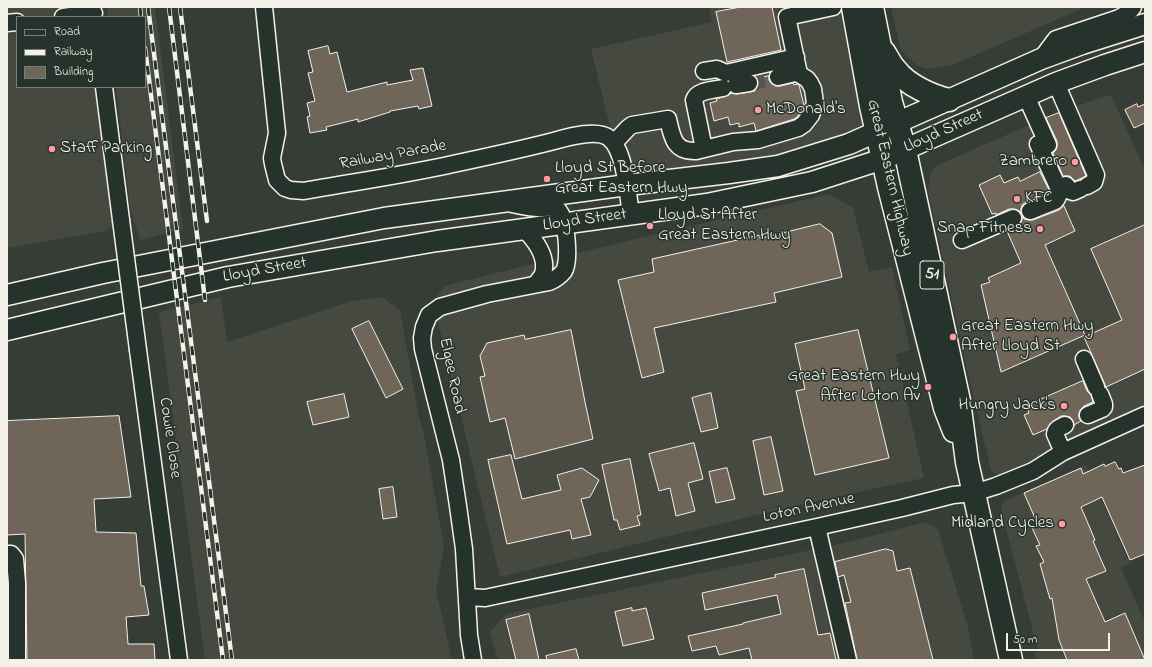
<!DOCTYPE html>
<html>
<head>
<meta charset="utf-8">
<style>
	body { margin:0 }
	#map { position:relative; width:1152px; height:667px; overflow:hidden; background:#353d36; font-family:"Indie Flower",sans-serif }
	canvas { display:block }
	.frame { position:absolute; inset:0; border:8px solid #f4f1e8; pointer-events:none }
	.legend { position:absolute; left:16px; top:16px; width:130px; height:72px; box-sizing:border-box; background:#26332d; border:1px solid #787f78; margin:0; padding:5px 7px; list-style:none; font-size:12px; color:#f4f1e8 }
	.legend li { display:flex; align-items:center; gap:8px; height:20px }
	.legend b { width:20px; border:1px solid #787f78 }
	.scale { position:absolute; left:1006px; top:633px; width:104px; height:18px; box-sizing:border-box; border:2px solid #f4f1e8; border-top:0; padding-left:5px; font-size:12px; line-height:14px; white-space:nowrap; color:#f4f1e8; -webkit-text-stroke:3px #26332d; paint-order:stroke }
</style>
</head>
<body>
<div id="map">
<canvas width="1152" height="667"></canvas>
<div class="frame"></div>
<ul class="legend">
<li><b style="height:5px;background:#26332d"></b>Road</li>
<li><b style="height:5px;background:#f4f1e8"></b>Railway</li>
<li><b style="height:11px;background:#6f6558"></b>Building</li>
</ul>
<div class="scale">50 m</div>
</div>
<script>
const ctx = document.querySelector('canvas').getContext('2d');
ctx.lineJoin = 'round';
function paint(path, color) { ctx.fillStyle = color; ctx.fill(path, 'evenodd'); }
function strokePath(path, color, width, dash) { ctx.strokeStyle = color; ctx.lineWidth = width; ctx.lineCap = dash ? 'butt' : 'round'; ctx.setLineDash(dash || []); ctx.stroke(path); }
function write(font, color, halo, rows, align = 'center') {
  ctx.font = font + ' "Indie Flower",sans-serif'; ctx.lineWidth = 3; ctx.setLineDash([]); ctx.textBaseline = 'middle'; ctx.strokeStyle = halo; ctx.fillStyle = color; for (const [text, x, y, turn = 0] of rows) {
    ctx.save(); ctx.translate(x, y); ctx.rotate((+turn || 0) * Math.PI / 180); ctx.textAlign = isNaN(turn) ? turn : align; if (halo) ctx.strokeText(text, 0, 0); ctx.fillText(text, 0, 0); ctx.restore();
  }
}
paint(new Path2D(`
	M7,7H96L97,17H17V87H105L121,220L105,231L7,248Z
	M107,7H155L183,229L140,240L130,207L116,87H145V17H108Z
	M709,7H853L877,132L849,144L627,185L614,143L591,49L712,22Z
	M891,7H1086L952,65L930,69L918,66L901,51Z
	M1111,95L1145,170V415L1009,474L998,475L991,471L964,356L928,191L930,176L933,168L958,156L1025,127L1076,106Z
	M829,194L853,208L869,272L892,267L910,350L896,354L924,478L790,507L500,577L433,302L444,286L635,239Z
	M221,297L227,342L352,301L382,297L400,310L419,417L424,434L444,547L436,590L452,660H205L159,312Z
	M1086,465L1130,564L1121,568L1145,622V660H1036L1034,653L1038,651L1001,509L1004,501Z
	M926,522L938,529L967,624L974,660H856L831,546Z
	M816,549L841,660H498L490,632L506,614Z`), '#464940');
const building = new Path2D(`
	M741,7H772L781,50L727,62L716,12Z
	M328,46L330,54L337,52L347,92L387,82V85L413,80L410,70L423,68L432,106L419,109L418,106L390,111V112L358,122V119L326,127L327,130L310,133L307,117L310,116L307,103L315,101L308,73L313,72L308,51Z
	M769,76V80L771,83L775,86H780L793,83L794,85L797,84L799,85L804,105L802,110L797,117L794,119L756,131L754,123L739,127V123L730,125L728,117L714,121L710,103L717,101L716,99L729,95L731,93L737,94L750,92L755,91L758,86V82L757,79Z
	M1137,104L1138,107L1145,104V123L1134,128L1125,110Z
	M1059,113L1086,176L1075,181L1070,176H1063L1053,153L1056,150L1057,146V141L1046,118Z
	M1040,172L1049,190V193L1026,202L1022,205L1021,209V213L1018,210L1014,209H1009L996,215V213L992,214L979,185L1000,175L1004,183L1018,177L1020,181Z
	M1064,206L1075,231L1045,245L1085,335L1001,372L981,285L990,282L988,278L1021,263L1007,231L1020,224L1022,219V216L1024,219L1028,220H1033L1059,210Z
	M820,224L832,233L842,277L774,293L776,302L654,328L664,372L642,378L618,280L654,272L652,259L760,235V238Z
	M1145,225V369L1106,387L1084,337L1122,320L1091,249Z
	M369,321L403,389L386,398L352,329Z
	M571,330L585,402L593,439L515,459L505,418L490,422L480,377L485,376L480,356L487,343L524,335L525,339Z
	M858,330L889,458L815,475L796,391L805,389L795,344Z
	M1083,381L1087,391L1091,395L1093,402L1084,406L1080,410L1079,414V418L1081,421L1074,425L1073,421L1070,417L1065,416H1061L1052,422L1047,429L1033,435L1024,415L1029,413L1026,406Z
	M711,393L718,428L701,432L692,398Z
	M344,394L349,417L313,425L307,402Z
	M119,416L131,497L94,499L96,532L136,533L141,586H144L149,615L126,617L128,644H154L155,660H27L25,534L7,535V421Z
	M771,437L783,491L764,495L753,441Z
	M694,443L703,479L688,483L695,511L676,516L670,488L659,491L649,454Z
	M511,455L522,499L561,490L557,475L582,468L599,480L590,497L581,499L591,535L572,539L570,530L507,544L488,460Z
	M630,459L641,515L637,516L640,525L620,530L617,520H614L602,465Z
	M1115,462L1119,469L1121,468L1123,473L1145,465V554L1130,560L1102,497L1081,507L1095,540L1093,541L1106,571L1086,579L1105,622L1125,613L1145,660H1067L1059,640L1052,598L1050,599L1040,564L1044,562L1036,546L1040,545L1032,528L1038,525L1024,493L1081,468L1083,474L1104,464L1105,466Z
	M727,468L735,499L716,503L709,472Z
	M393,487L397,517L383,519L379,489Z
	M886,549L893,551L897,571L910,568L933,660H857L845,603L851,602L844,575L838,577L835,562Z
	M804,569L818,635L830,633L836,660H752L749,648L719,655L716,646L692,651L688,636L743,624V623L781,614L777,595L705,610L702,593L776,577L775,575Z
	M632,608V611L646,608L654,639L623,646L615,612Z
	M529,614L539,660H516L506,620Z
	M576,649L579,660H547L546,656Z`);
paint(building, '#6f6558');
strokePath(building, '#f4f1e8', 1);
strokePath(new Path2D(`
	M749,83L778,77`), '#525851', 16, [16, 8]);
const minor = new Path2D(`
	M264,7L277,133L272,158L273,164L277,180L285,188L291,190L304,191C354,182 404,175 453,164C486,157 518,150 550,142C565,138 596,128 609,138C625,150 628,195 631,215
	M63,17L94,13
	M7,23L17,22
	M1041,59L1056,39L1119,18C1125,15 1129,13 1133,7
	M704,71L717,69L726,73L796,57
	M799,74L787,17L833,7
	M1056,83L1096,175L1094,182L1087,186
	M736,85L749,83
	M104,87L121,220
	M1026,96L1048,145
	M614,143L628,128L632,125L668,119C672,137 674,152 696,151L733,142L758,140L798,128L804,124L811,115L815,103L813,89L810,83L807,79L799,74L795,73L778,77
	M704,149L694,100C697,90 714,90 723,88
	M1066,185L1070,191L1073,192L1080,189
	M1030,211L1055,201C1059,197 1059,193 1058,187L1038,144
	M524,229C535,240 548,257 543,274C541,278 538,281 536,284
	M962,240L1013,218
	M138,350L179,660
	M1084,359L1096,387
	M1088,415L1102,409L1104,407V404L1100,394
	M1063,452L1055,434C1056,428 1061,427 1065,425
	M817,527L848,660
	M7,554H11L15,559L17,583V660
	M467,597L485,598L817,527L902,508L953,495L974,493L996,486L1033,471L1063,452L1145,415
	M473,660L469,635L464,549L458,506L451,460L423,349L422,338L424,327L429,315L440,307L487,294L549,282C554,280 560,276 564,271C570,261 567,216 557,209C553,206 547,208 542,208C532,209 522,206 512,204`);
const major = new Path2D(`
	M7,295L103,273L384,218L627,185L729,173L778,166L849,144L1041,59L1082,44L1145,24
	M7,330L228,277L437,241L707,204L812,182L883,159L1056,83L1105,65L1145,52`);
const highway = new Path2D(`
	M853,7L871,106L889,187L945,408L954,431
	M872,7L891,102L905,150L959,401L967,462L1011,660
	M884,52C888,58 891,65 896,70C907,85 932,96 949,100`);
strokePath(minor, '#f4f1e8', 19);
strokePath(major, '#f4f1e8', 23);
strokePath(highway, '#f4f1e8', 25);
strokePath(minor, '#26332d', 16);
strokePath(major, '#26332d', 20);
strokePath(highway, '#26332d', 22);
const rail = new Path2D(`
	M140,7L141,17
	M148,7L232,660
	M169,7L205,300
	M180,7L207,221
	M145,48L223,660`);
strokePath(rail, '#f4f1e8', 4.5);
strokePath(rail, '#26332d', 3, [9]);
const minorBridge = new Path2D(`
	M121,220L138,350`);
strokePath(minorBridge, '#f4f1e8', 19, []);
strokePath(minorBridge, '#26332d', 16);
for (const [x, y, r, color] of [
	[758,110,4,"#ff9aa2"],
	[52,149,4,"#ff9aa2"],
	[1075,162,4,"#ff9aa2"],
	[547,179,4,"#ff9aa2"],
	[1017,199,4,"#ff9aa2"],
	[650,226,4,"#ff9aa2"],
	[1040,229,4,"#ff9aa2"],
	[953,337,4,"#ff9aa2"],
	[928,387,4,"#ff9aa2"],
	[1064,406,4,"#ff9aa2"],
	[1062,524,4,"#ff9aa2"]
]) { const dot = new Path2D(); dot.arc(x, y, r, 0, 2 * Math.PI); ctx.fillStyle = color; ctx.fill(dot); strokePath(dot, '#26332d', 1.5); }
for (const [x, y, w] of [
	[932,275,24]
]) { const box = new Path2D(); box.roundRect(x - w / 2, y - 14, w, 28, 3); ctx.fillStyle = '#26332d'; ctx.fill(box); strokePath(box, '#f4f1e8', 1); }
write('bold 16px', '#f4f1e8', null, [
	["51",932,275]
]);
write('17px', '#f4f1e8', '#26332d', [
	["McDonald's",766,110],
	["Staff Parking",60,149],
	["Zambrero",1067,162,"right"],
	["Lloyd St Before",555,169],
	["Great Eastern Hwy",555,189],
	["KFC",1025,199],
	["Lloyd St After",658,216],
	["Great Eastern Hwy",658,236],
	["Snap Fitness",1032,229,"right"],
	["Great Eastern Hwy",961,327],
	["After Lloyd St",961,347],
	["Great Eastern Hwy",920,377,"right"],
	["After Loton Av",920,397,"right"],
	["Hungry Jack's",1056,406,"right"],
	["Midland Cycles",1054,524,"right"]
], 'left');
write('17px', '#f4f1e8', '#26332d', [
	["Lloyd Street",944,132,-24],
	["Railway Parade",393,156,-10],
	["Great Eastern Highway",889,178,77],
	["Lloyd Street",585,221,-8],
	["Lloyd Street",265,271,-10],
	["Elgee Road",451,376,78],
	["Cowie Close",169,438,82],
	["Loton Avenue",809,509,-12]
]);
</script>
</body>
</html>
